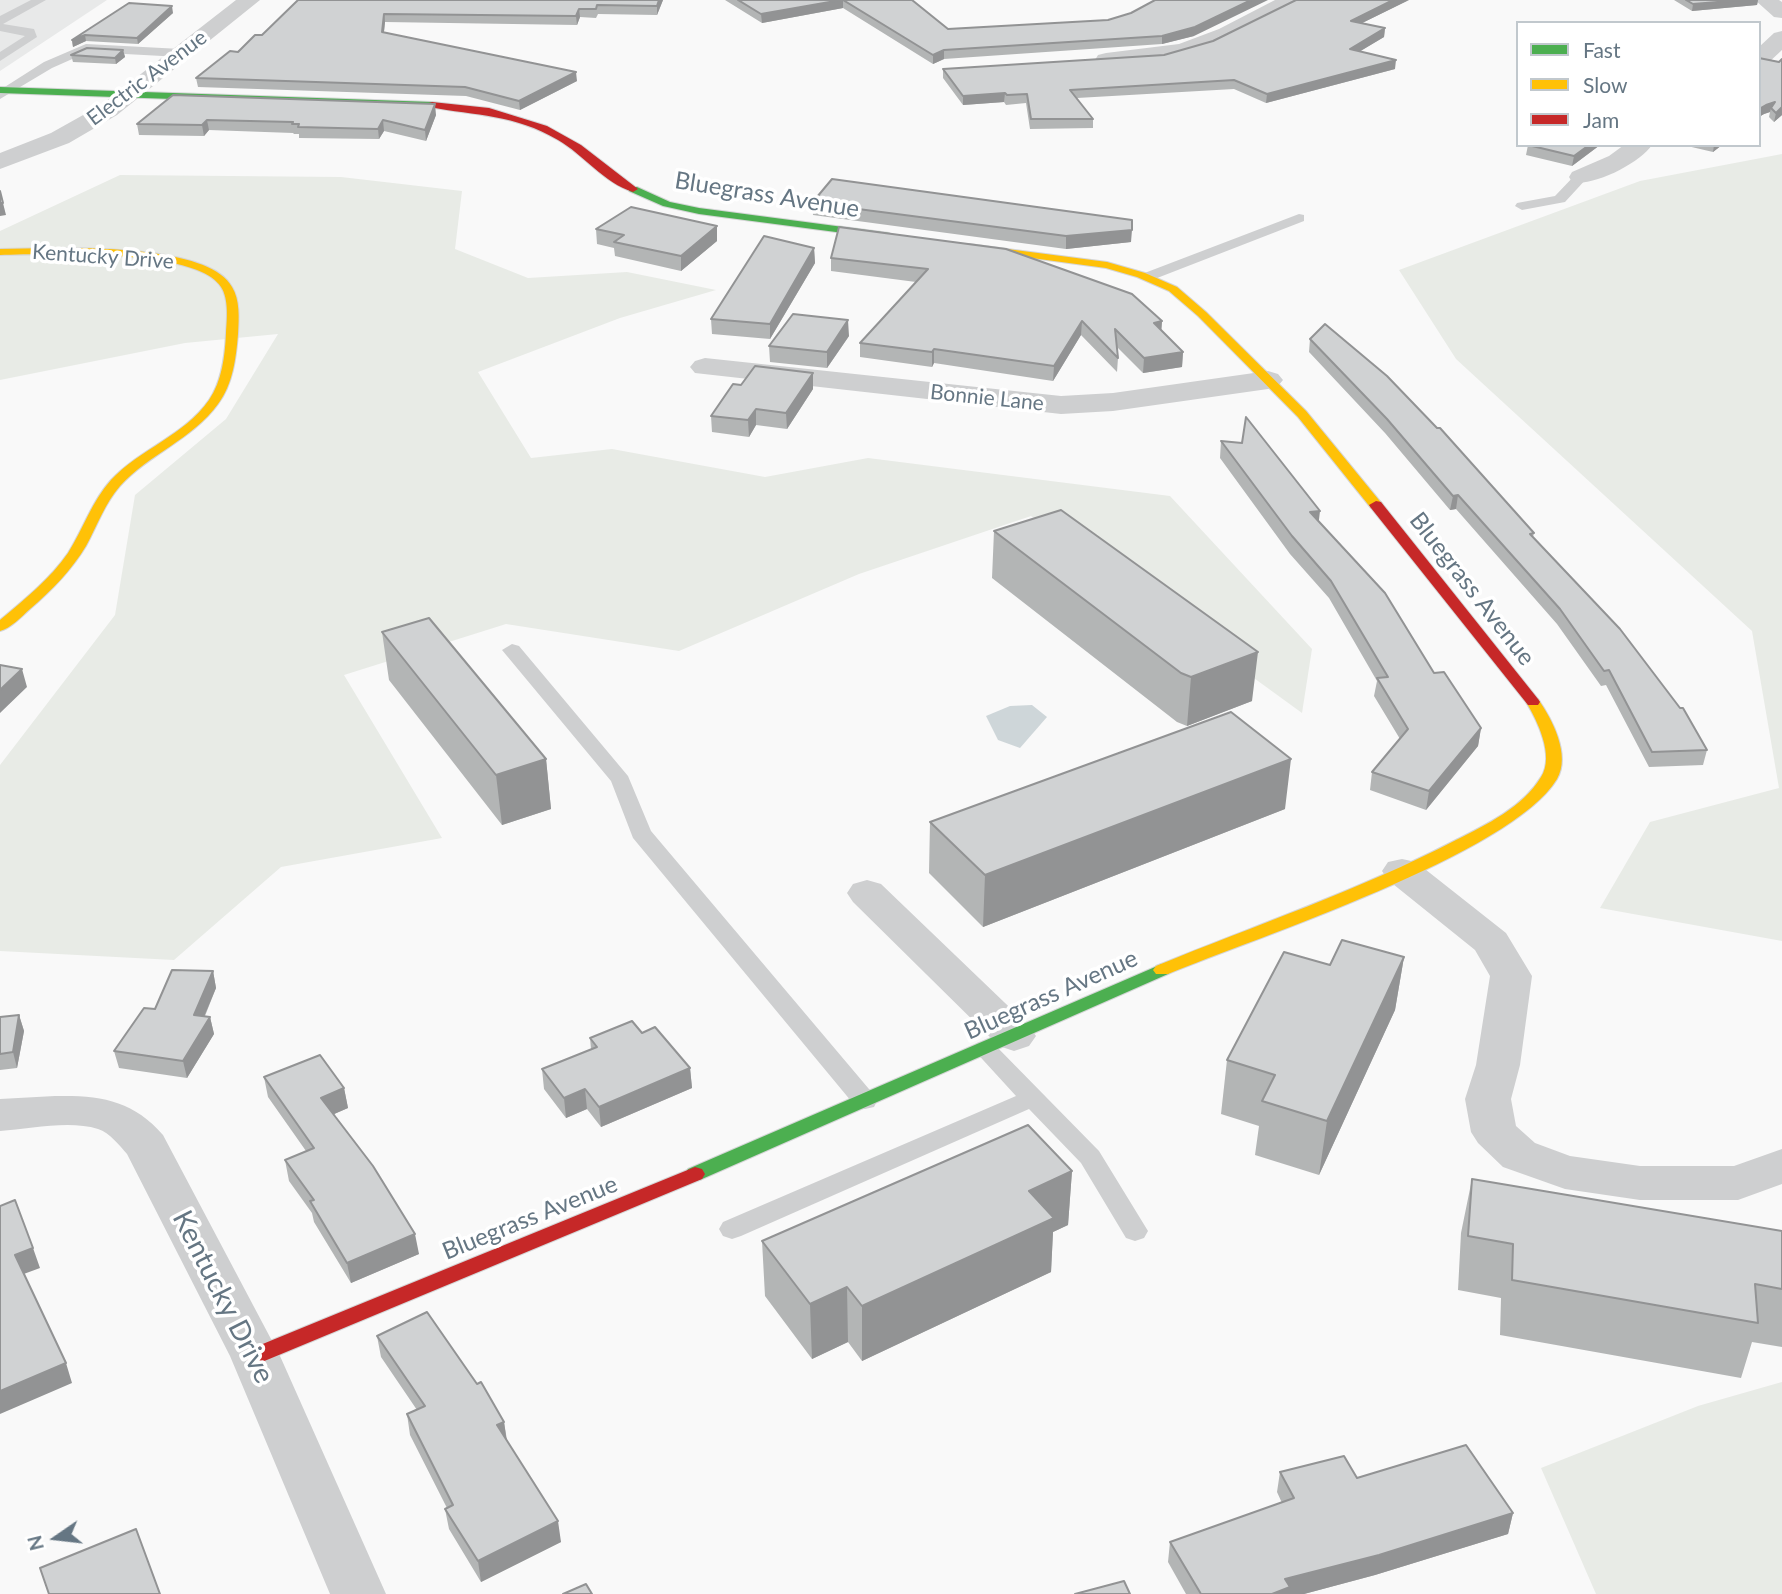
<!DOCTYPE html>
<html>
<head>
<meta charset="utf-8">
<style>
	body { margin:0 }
	#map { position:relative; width:1782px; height:1594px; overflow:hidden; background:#f9f9f9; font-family:Lato,sans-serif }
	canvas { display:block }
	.legend { position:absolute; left:1516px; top:21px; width:245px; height:126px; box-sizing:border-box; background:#fff; border:2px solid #c1c8cd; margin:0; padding:9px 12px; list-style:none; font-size:21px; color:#657683 }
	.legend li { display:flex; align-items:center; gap:14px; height:35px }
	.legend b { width:35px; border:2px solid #c1c8cd }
	.north { position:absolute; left:21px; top:1503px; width:70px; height:70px; -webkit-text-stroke:5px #fff; paint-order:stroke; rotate:256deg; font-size:19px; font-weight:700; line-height:28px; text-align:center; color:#657683 }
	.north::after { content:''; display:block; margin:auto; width:24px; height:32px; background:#657683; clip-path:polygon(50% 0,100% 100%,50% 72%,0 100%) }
</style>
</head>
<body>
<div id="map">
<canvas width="1782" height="1594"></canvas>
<ul class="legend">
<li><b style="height:9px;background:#4caf50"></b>Fast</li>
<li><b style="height:9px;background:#ffc107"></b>Slow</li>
<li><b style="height:9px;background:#c62828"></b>Jam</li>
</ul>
<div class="north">N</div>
</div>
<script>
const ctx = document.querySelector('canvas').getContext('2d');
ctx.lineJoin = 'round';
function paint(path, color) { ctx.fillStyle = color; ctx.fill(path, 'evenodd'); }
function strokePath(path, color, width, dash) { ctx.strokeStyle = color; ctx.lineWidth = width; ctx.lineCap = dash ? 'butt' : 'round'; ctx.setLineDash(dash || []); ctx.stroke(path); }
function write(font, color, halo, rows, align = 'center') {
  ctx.font = font + ' Lato,sans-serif'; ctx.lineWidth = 7; ctx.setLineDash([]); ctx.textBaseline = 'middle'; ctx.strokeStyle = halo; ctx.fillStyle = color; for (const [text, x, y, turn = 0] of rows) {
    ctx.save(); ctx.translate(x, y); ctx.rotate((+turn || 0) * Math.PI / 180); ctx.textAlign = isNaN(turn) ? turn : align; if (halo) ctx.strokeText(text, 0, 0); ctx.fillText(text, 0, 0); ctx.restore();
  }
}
paint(new Path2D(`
	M0,0H107L0,71Z`), '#e8e9e9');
paint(new Path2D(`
	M1782,154V941L1600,908L1650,822L1779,788L1752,631L1456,359L1399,270L1640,181Z
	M120,175L341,177L462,191L455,249L528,278L627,272L716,290L620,318L478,372L531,458L612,449L765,477L868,458L1170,496L1312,649L1302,713L1031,516L859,574L679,651L506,624L344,675L442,838L281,867L174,960L0,951V765L115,615L135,495L226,419L278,334L185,343L0,380V231Z
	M1782,1382V1594H1596L1541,1468L1698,1406Z`), '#e8ebe6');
paint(new Path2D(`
	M1032,705L1047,717L1020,748L998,740L986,716L1010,706Z`), '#ced6d9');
const fast = new Path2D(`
	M0,87L432,102L437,105L432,108L0,93Z
	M629,187H637L670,202L699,208L889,233L894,236L889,239L699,214L663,206L629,191Z
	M1162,964L1168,966L1171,970L1168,974L702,1179L695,1181L688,1179L685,1174L688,1169Z`);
const slow = new Path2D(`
	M969,244L1107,262L1145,273L1177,287L1206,312L1306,411L1383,505L1381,508H1371L1298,417L1198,316L1169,291L1137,277L1106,268L965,249L964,247Z
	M50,248C91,248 211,247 232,287C240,300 239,318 238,334C236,358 233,384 218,404C193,439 149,454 120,486C105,503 97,526 86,546C71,571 51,591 30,609C21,617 11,628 0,631V620C24,600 50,579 68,553C83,529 92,501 111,480C140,449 185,435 209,400C222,381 225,356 226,333C227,319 229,299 221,287C197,248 43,254 0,255V249Z
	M1533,698L1538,699C1552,719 1571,755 1557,779C1512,854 1255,938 1168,974H1156L1153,970L1156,966C1256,925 1360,890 1456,840C1486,825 1523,807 1541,777C1555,756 1537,720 1526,702Z`);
const jam = new Path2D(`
	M432,102L489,108L547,126L581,145L638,189L633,192C604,183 584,155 558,140C514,114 477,116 429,107V103Z
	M1376,501L1381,502L1538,699L1540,702L1538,705H1528L1371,508L1369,505Z
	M695,1167L702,1169L705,1174L702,1179L262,1362L255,1364L248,1362L245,1356L248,1350Z`);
strokePath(fast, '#d5d6d7', 2);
strokePath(slow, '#d5d6d7', 2);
strokePath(jam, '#d5d6d7', 2);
paint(new Path2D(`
	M31,0H46L3,24L34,29L37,37L0,61V52L25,36L0,31V16Z
	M86,44L181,49L187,53L181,57L88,52L52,68L0,99V90L44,62Z
	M1581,173L1588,177L1565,202L1522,210L1515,206L1517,203L1555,196L1576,174Z
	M1299,214L1304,215V221L1152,280L1147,281L1140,277L1142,274Z
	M512,644L519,646L628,776L651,831L874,1095L877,1101L874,1107L865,1109L856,1107L633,838L611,781L502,650Z
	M985,1041L993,1043L1099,1151L1148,1231L1144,1238L1135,1241L1126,1238L1081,1163L1029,1109L741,1236L732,1239L723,1236L719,1229L723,1222L1016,1096L973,1049L977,1043Z`), '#cecfd0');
paint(new Path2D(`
	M236,0H260L117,115L69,143L0,169V153L51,133L101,105Z
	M1275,0H1302L1298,4C1228,43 1188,61 1106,67L1098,65L1095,60L1098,55L1106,53L1179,44L1219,29Z
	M1755,0H1779L1782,2V18L1774,17Z
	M1782,31V50L1767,64L1759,66V47L1774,33Z
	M1624,145H1652C1640,163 1593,187 1572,182L1569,177L1572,172L1609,156Z
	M705,358L1061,396L1113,393L1268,371L1278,374L1283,380L1278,386L1268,389L1113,411L1061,414L695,373L690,367L695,361Z
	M1402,859L1416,862L1506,933L1532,976L1520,1065L1511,1099L1516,1126L1535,1143L1570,1156L1640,1166H1734L1782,1149V1184L1738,1200H1640L1565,1189L1503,1167L1478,1143L1471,1132L1465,1099L1476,1065L1490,976L1475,950L1388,880L1382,871L1388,862Z
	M867,880L881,884L1029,1026L1036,1036L1029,1046L1014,1051L999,1046L853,902L847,893L853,884Z
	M55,1096C100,1095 133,1100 163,1135L280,1356L386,1594H330L230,1356L127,1154C119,1145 110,1133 98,1129C69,1120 30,1129 0,1131V1099Z`), '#cecfd0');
paint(fast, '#4caf50');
paint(slow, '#ffc107');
paint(jam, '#c62828');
paint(new Path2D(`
	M298,0H663L657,15L598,14L596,18L580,17L577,25L385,22L384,32L577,81L520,110L466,96L198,87L196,78L262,35Z
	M725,0H912L948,29L1194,36L1162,44L944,59L933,64L843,8L762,23Z
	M1409,0L1362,23L1385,28L1384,37L1360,51L1395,69L1266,103L1234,89L1077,98L1093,119V128L1030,129L1026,103L1006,105L1004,102L963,105L943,78V69L1164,55L1213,41Z
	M1674,0H1758L1757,5L1692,11Z
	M129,3L173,13L138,44L86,41L73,47L72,40Z
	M123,50L125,57L116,64L73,62L71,55Z
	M1759,58L1779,62L1782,59V115L1774,122L1769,117L1770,112L1764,114L1759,117Z
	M173,95L436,115L426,141L384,131L379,139L299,138V134H294L293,133L209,130L204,136L139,135L137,124Z
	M1528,145H1600L1572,166L1526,155Z
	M1683,145H1722L1713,152Z
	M812,203L1131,242L1066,249L813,215Z
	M839,227L1162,321L1161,330L1183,352L1182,367L1143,373L1116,346L1118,358L1117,372L1081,335L1053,381L934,363L932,367L860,357V343L916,282L831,271V258Z
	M596,229L717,241L681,271L615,256L614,248L597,244Z
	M814,248L815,263L770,339L712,334L711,319Z
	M849,336L827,368L770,362L769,346Z
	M1310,339L1534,533L1533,537L1707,750L1703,765L1649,767L1606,685L1601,686L1557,624L1456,509L1450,510L1385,433L1309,352Z
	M813,373V389L787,429L756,425L749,437L712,432L711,416L741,385Z
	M1221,441L1319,522L1434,673L1481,728L1478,746L1426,810L1370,790L1372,772L1400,739L1374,696L1377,681L1329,598L1290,554L1220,458Z
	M994,531L1252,701L1187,726L1177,722L992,578Z
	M382,632L546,759L551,809L502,825L389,680Z
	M1285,809L983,927L929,873L930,822Z
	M1404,957L1395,1010L1319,1175L1255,1155L1259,1126L1221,1114L1227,1060L1330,965Z
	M213,971L216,988L205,1016L210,1017L214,1034L187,1078L119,1068L114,1051L155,1009Z
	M19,1015L24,1031L17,1068L0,1070V1017Z
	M642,1033L690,1068L692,1088L601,1127L587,1109L566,1118L544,1089L542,1069L591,1049L590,1038Z
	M264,1077L344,1088L348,1108L334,1114L419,1254L351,1283L314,1222L312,1213L289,1181L285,1160L306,1151L268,1097Z
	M1072,1171L1068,1225L1053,1232L1051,1272L862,1361L848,1342L812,1359L765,1296L762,1241Z
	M1472,1179L1782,1231V1347L1752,1342L1741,1378L1500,1335L1501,1298L1458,1290L1461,1233Z
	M377,1336L504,1422L507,1440L561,1542L481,1582L449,1529L445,1509L447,1508L410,1435L407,1414L417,1410L381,1357Z
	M1280,1472L1357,1478L1513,1513L1508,1534L1375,1575L1304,1594H1186L1168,1562L1170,1542L1282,1503L1277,1492Z`), '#b3b5b5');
paint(new Path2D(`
	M659,0H663L657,15V6Z
	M843,0V8L762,23L761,14Z
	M1251,0H1268L1194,36L1162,44V36Z
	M1393,0H1409L1350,29L1351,21Z
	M1742,0H1758L1757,5L1692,11L1693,4Z
	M172,6L173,13L138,44L137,38Z
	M579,9L580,17L577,25L576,16Z
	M384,14L385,22L383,40L382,32Z
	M1385,28L1384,37L1349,58L1350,49Z
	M85,35L86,41L73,47L72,40Z
	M123,50L125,57L116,64L115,58Z
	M944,50V59L933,64V55Z
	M1396,60L1395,69L1266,103L1267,94Z
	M576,72L577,81L520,110L519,101Z
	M1005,93L1004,102L963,105V96Z
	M1775,102L1771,108L1770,112L1764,114L1759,117V109L1766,105Z
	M435,104L436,115L426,141L425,130Z
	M1782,107V115L1774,122L1776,113Z
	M207,120L209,130L204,136L202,125Z
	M383,120L384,131L379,139L378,129Z
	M1589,145H1600L1572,166L1574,156Z
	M1714,145H1722L1713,152Z
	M0,203H3L6,215L0,216Z
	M717,226V241L681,271V256Z
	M1132,230L1131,242L1066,249V236Z
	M814,248L815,263L770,339V324Z
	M848,320L849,336L827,368V352Z
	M1082,321L1081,335L1053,381L1054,366Z
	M1162,321L1161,336L1154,323Z
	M934,349V363L932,367V352Z
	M1183,352L1182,367L1143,373L1144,358Z
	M813,373V389L787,429L786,413Z
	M756,409V425L749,437L748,420Z
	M1458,495L1456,509L1450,510L1453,496Z
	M1320,511L1318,528L1310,512Z
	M1258,652L1252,701L1187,726L1191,677Z
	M22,669L27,687L0,713V690Z
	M1481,728L1478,746L1426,810L1429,791Z
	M546,759L551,809L502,825L496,775Z
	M1291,759L1285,809L983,927L985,875Z
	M1404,957L1395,1010L1319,1175L1327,1121Z
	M213,971L216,988L198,1031L194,1015Z
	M19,1015L24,1031L17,1068L13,1052Z
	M210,1017L214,1034L187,1078L183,1061Z
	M690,1068L692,1088L601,1127L599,1107Z
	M344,1088L348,1108L325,1118L321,1098Z
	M585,1089L587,1109L566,1118L564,1098Z
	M1072,1171L1068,1225L1053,1232L1051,1272L862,1361V1306L1029,1191Z
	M415,1234L419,1254L351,1283L347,1263Z
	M33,1248L40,1268L21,1275L15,1255Z
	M847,1287L848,1342L812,1359L810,1304Z
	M66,1363L72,1383L0,1414V1391Z
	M504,1422L507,1443L497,1425Z
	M1513,1513L1508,1534L1375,1575L1304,1594H1272L1285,1579Z
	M558,1521L561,1542L481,1582L478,1561Z`), '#929394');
const building = new Path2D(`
	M298,0H659L657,6L597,5L596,9H579L576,16L384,14L382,32L576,72L519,101L465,87L196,78L230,51L238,52L255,35H262Z
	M738,0H841L761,14Z
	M843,0H912L948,29L1108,20L1131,13L1155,0H1251L1195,27L1162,36L944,50L933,55Z
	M1296,0H1393L1351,21L1385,28L1350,49L1396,60L1267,94L1234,80L1070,90L1093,119H1031L1027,94L1007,95L1005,93L963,96L943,69L1164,55L1213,41Z
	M1686,0H1742L1693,4Z
	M129,3L172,6L137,38L85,35L72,40Z
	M87,48L123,50L115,58L71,55Z
	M1759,58L1779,62L1782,59V107L1776,113L1771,108L1775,102L1766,105L1759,109Z
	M173,95L435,104L425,130L383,120L378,129L298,127L299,124H292L293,122L207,120L202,125L137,124Z
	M1528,145H1589L1574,156Z
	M832,179L1132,220V230L1066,236L812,203Z
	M0,191L3,203H0Z
	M631,207L717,226L681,256L614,242L624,235L596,229Z
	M839,227L1006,249L1132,294L1162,321L1154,323L1183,352L1144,358L1115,329L1118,358L1082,321L1054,366L934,349L932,352L860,343L928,269L831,258Z
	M764,236L814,248L770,324L711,319Z
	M793,314L848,320L827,352L769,346Z
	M1325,324L1387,376L1437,428H1440L1534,533L1530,534L1620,629L1680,708H1683L1707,750L1652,752L1609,670L1604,671L1560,609L1458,495L1453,496L1387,419L1310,339Z
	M755,366L813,373L786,413L756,409L748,420L711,416L733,384L741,385Z
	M1246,417L1320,511L1310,512L1385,593L1434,673L1444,672L1481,728L1429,791L1372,772L1408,729L1377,678L1388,677L1331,581L1292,536L1221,441L1242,443Z
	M1061,510L1258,652L1191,677L1181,673L994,531Z
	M429,618L546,759L496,775L382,632Z
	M0,665L22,669L0,690Z
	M1231,712L1291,759L985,875L930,822Z
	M1342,940L1404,957L1327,1121L1262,1101L1275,1075L1227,1060L1284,952L1330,965Z
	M172,970L213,971L194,1015L210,1017L183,1061L114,1051L144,1008L155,1009Z
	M19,1015L13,1052L0,1054V1017Z
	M632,1021L642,1033L655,1027L690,1068L599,1107L585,1089L564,1098L542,1069L597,1047L590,1038Z
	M320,1055L344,1088L321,1098L373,1166L415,1234L347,1263L310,1201L314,1200L285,1160L314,1148L264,1077Z
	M1028,1125L1072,1171L1029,1191L1054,1218L862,1306L847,1287L810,1304L762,1241Z
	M1472,1179L1782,1231V1289L1755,1284L1758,1323L1512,1280L1513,1244L1468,1236Z
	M15,1200L33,1248L15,1255L66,1363L0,1391V1206Z
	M427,1312L477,1384L481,1382L504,1422L497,1425L558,1521L478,1561L445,1509L453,1505L407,1414L425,1406L377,1336Z
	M1466,1445L1513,1513L1379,1555L1285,1579L1290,1587L1272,1594H1201L1170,1542L1294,1498L1280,1472L1344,1456L1357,1478Z
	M136,1529L160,1594H49L40,1568Z
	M1124,1581L1130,1594H1075Z
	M586,1584L592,1594H563Z`);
paint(building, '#d0d2d3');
strokePath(building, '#929394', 2);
write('21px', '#657683', '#fff', [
	["Electric Avenue",147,78,-37],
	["Kentucky Drive",103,257,4],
	["Bonnie Lane",987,398,6]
]);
write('24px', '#657683', '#fff', [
	["Bluegrass Avenue",767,195,9],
	["Bluegrass Avenue",1472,589,52],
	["Bluegrass Avenue",1051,995,-24],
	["Bluegrass Avenue",530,1218,-22]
]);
write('28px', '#657683', '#fff', [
	["Kentucky Drive",223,1297,63]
]);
</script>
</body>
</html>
